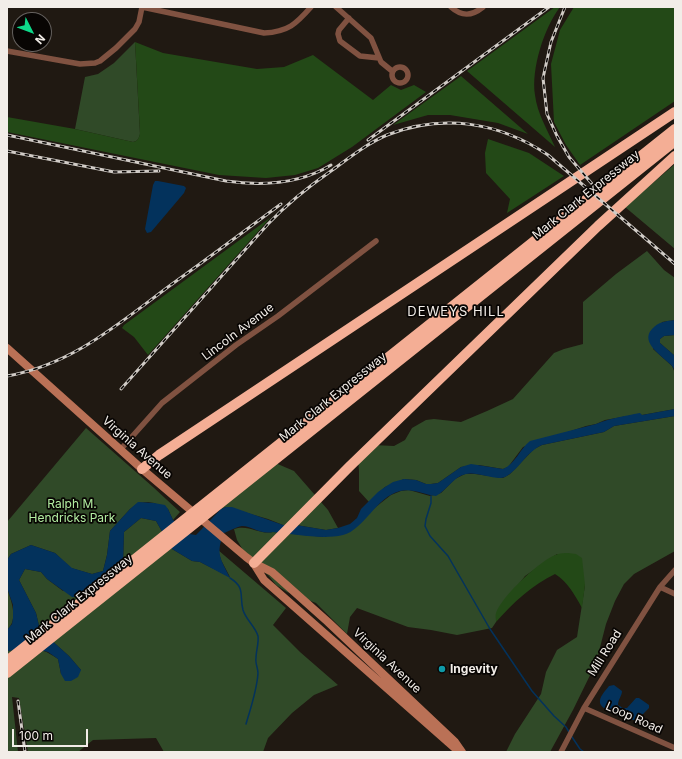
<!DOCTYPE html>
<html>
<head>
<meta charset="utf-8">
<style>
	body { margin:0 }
	#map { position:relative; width:682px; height:759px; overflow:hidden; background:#201912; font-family:Inter,sans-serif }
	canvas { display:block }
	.frame { position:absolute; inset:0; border:8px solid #f2ede8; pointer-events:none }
	.north { position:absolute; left:12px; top:12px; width:40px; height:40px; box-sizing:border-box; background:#080503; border:1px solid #66625f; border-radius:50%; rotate:132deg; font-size:11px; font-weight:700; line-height:16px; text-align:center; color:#f2ede8 }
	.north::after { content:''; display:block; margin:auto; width:14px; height:18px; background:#0ed98a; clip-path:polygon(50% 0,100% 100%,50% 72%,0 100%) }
	.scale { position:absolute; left:12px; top:729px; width:76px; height:18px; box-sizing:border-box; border:2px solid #f2ede8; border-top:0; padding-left:5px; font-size:12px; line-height:14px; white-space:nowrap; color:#f2ede8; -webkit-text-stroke:3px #080503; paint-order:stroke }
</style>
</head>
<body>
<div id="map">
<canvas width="682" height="759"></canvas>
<div class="frame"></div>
<div class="north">N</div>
<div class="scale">100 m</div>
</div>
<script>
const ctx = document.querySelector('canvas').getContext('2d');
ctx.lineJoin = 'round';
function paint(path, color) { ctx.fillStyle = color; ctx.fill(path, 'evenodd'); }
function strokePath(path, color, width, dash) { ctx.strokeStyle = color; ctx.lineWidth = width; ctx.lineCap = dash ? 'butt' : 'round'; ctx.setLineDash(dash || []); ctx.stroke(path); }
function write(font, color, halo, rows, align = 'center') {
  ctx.font = font + ' Inter,sans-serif'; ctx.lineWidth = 3.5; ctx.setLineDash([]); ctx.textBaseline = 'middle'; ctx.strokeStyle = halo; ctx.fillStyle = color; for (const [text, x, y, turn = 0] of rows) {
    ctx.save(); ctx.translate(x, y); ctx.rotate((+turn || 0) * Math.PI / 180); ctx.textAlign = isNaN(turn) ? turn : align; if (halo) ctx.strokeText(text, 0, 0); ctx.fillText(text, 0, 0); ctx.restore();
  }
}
paint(new Path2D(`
	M135,42L140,134C139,138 138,141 133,142L75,129L85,77L98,74L114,63Z
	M675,164V249L625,207Z
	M647,251L664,270L675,278V320L662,322L653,349L672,366L675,373V409L642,415L639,414L605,420L596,424L586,426L523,447L508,467L503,469L479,465L461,467L438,483L431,484H426L416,480L404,479L385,487L369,502L359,491V471L358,459L373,445L394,446L405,440L412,428L426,420L434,419L461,422L487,411L513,399L554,353L564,349L583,344V302L616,274Z
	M675,335V356L660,343V339L664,336Z
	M675,416V551L634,574L624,584L615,601L606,624L596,663L573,710L550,752H506L515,734L541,694L546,672L557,650L577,637L585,585L557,554L525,576L496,614V622L492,628L457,635L431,630L408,627L357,608L350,617L347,634L316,603L287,592L276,585L268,575L250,562L237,540L234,529C249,524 259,535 273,532L325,537L365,518L372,510L391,495L401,491L409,490L430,496L441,493L455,479L465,474H475L503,478L510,474L534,449L542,445L604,432L614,426Z
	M86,428L153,487L180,512L173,520L168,509L154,503L148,502L138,503L130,509L110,531L107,555L103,571L92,574L71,568L55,553L31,545L11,554L7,560V522Z
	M273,462L294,471L328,510L338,528L326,530L296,525H283L268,519L226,507L221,509L220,495Z
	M141,518L156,521L172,549L192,561L200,562L230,577L221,560L218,550L286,608L273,625L300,652L338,685L314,695L292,713L268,738L263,752H164L156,738L93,740L78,752H28L19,698L12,697L18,752H7V651C30,648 38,645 58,659L61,674L81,670L69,656L40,630L36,613L19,580L25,569L41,572L47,579L63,591L123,563L124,532Z
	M7,588C11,601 19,619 7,630Z`), '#304a28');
paint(new Path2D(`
	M555,7H560C544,28 531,69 535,95C537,113 548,131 555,147L467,71Z
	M574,7H675V101L580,165L566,145L554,122L551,64L560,30Z
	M135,42L163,53L257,69L284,67L313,55L373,100L391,85L401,90L414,85L426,92L352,147L318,168L295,175L266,178L219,175L7,132V117L75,129L133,142C138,141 139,138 140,133Z
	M461,76L528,134L498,123L450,115H428L393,125Z
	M488,139L529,153L564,176L507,213L510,199L486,173L485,153Z
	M271,217L148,355L134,337L122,328L124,325Z
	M568,553L576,554L582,558L585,585L582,608C575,595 567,581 555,574C532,585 513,603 496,622C496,619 495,616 496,613C501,597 542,558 558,554C561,553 565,553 568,553Z`), '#234917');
paint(new Path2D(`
	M155,181H158L184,186L186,188L184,193L151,232L147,233L145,229L153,185Z
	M675,320V335L664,336L660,339V343L675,356V375C675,372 674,368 672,366C664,357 639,343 652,329C658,322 666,321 675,320Z
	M675,409V416L614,426L604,432L542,445C525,453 520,469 505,477C496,481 477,471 466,474C453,477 447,490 436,496C425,495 412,488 400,491C376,497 364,530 343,535C321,540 296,534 273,532C260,535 252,526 242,526C236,527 229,531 224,533C215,554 221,559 230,578L200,562L192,561L172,549L156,521L141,518L124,532L123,563L88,596L72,597L47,579L41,572L25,569L19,580L36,613L40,630L69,656L81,670L78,677L71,681H65L61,674L58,659L48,652L33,648L7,651V630L12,624L13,618V605L7,588V560L11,554L31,545L55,553L72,568L92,574L103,571L107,555L110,531L130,509L138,502L154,503L165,505L168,509L173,520L189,534L196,535L221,509L226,507H232L283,525H296L326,530L338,528L350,524L357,518L361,509L378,492L385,487L393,482L404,479L416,480L426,484H431L438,483L461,467L471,464L503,469C515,464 520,449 530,441L596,424C610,418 625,416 640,413L642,415Z
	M614,685L622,691C622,696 618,699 618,705L623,708H627L636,698H639L649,705V708L637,720C629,721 602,711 600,703C599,697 605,691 609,686Z`), '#03325c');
strokePath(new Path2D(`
	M431,496V503L426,519L425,526L430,536L448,556L490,629L532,691L554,716L566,727L569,732
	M230,578C246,588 239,595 243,610C246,620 255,626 258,636C259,643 256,651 256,658C255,663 258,668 258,673C257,690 251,707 246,724
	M572,737L580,749L584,752`), '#03325c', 1.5);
strokePath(new Path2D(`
	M142,7L264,33C288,32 296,24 311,7
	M336,7L371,38L381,62L392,71
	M451,7C462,17 472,16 483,7
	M349,18L339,30L338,34L340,41L360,56L379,58
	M7,51L80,64L95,63L100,61L116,48L135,29L139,22L142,7
	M392 75a8 8 0 1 1 16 0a8 8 0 1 1-16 0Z
	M121,449L162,403L236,345L278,316L376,241
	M660,587L675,594
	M584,708L675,748
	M561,752L584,708L660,587L675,570`), '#805241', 5.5);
strokePath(new Path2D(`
	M7,348L142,469L246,557L254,563L272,572L328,622L455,742L462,752
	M254,564L264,580L457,750`), '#ba7156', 8);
strokePath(new Path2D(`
	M142,469L159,455L675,112
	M254,563L349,467L598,226L675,156
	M7,661L675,129
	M7,673L675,141`), '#f4ae95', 10);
const rail = new Path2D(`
	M565,7L551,42L543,78L547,114L557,136L569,157L593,185
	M7,135L226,181C261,186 300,184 331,165
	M368,140L549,7
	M7,151L114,172L159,171
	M7,376C71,365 117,325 168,287C206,260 243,232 281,204
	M121,389L268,224C287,204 308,187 331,171C349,158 366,144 387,135C443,113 499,122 548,155L675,264
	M18,701L25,752`);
strokePath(rail, '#d0cbc6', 3);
strokePath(rail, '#080503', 1.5, [4.5]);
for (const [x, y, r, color] of [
	[442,669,4,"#0f9aa8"]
]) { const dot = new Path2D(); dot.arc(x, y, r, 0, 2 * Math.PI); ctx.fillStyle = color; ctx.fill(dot); strokePath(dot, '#080503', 1.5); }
write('12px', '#f2ede8', '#080503', [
	["Mark Clark Expressway",586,195,-39],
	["Lincoln Avenue",238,332,-37],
	["Mark Clark Expressway",333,397,-39],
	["Virginia Avenue",137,448,41],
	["Mark Clark Expressway",79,599,-39],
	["Mill Road",605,653,-58],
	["Virginia Avenue",387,661,43],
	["Loop Road",634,718,24]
]);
write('12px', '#b3eea2', '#080503', [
	["Ralph M.",72,504],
	["Hendricks Park",72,518]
]);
write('bold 12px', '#f2ede8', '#080503', [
	["Ingevity",450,669]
], 'left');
ctx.letterSpacing = '1px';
write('13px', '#f2ede8', '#080503', [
	["DEWEYS HILL",456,312]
]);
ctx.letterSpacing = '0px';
</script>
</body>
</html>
